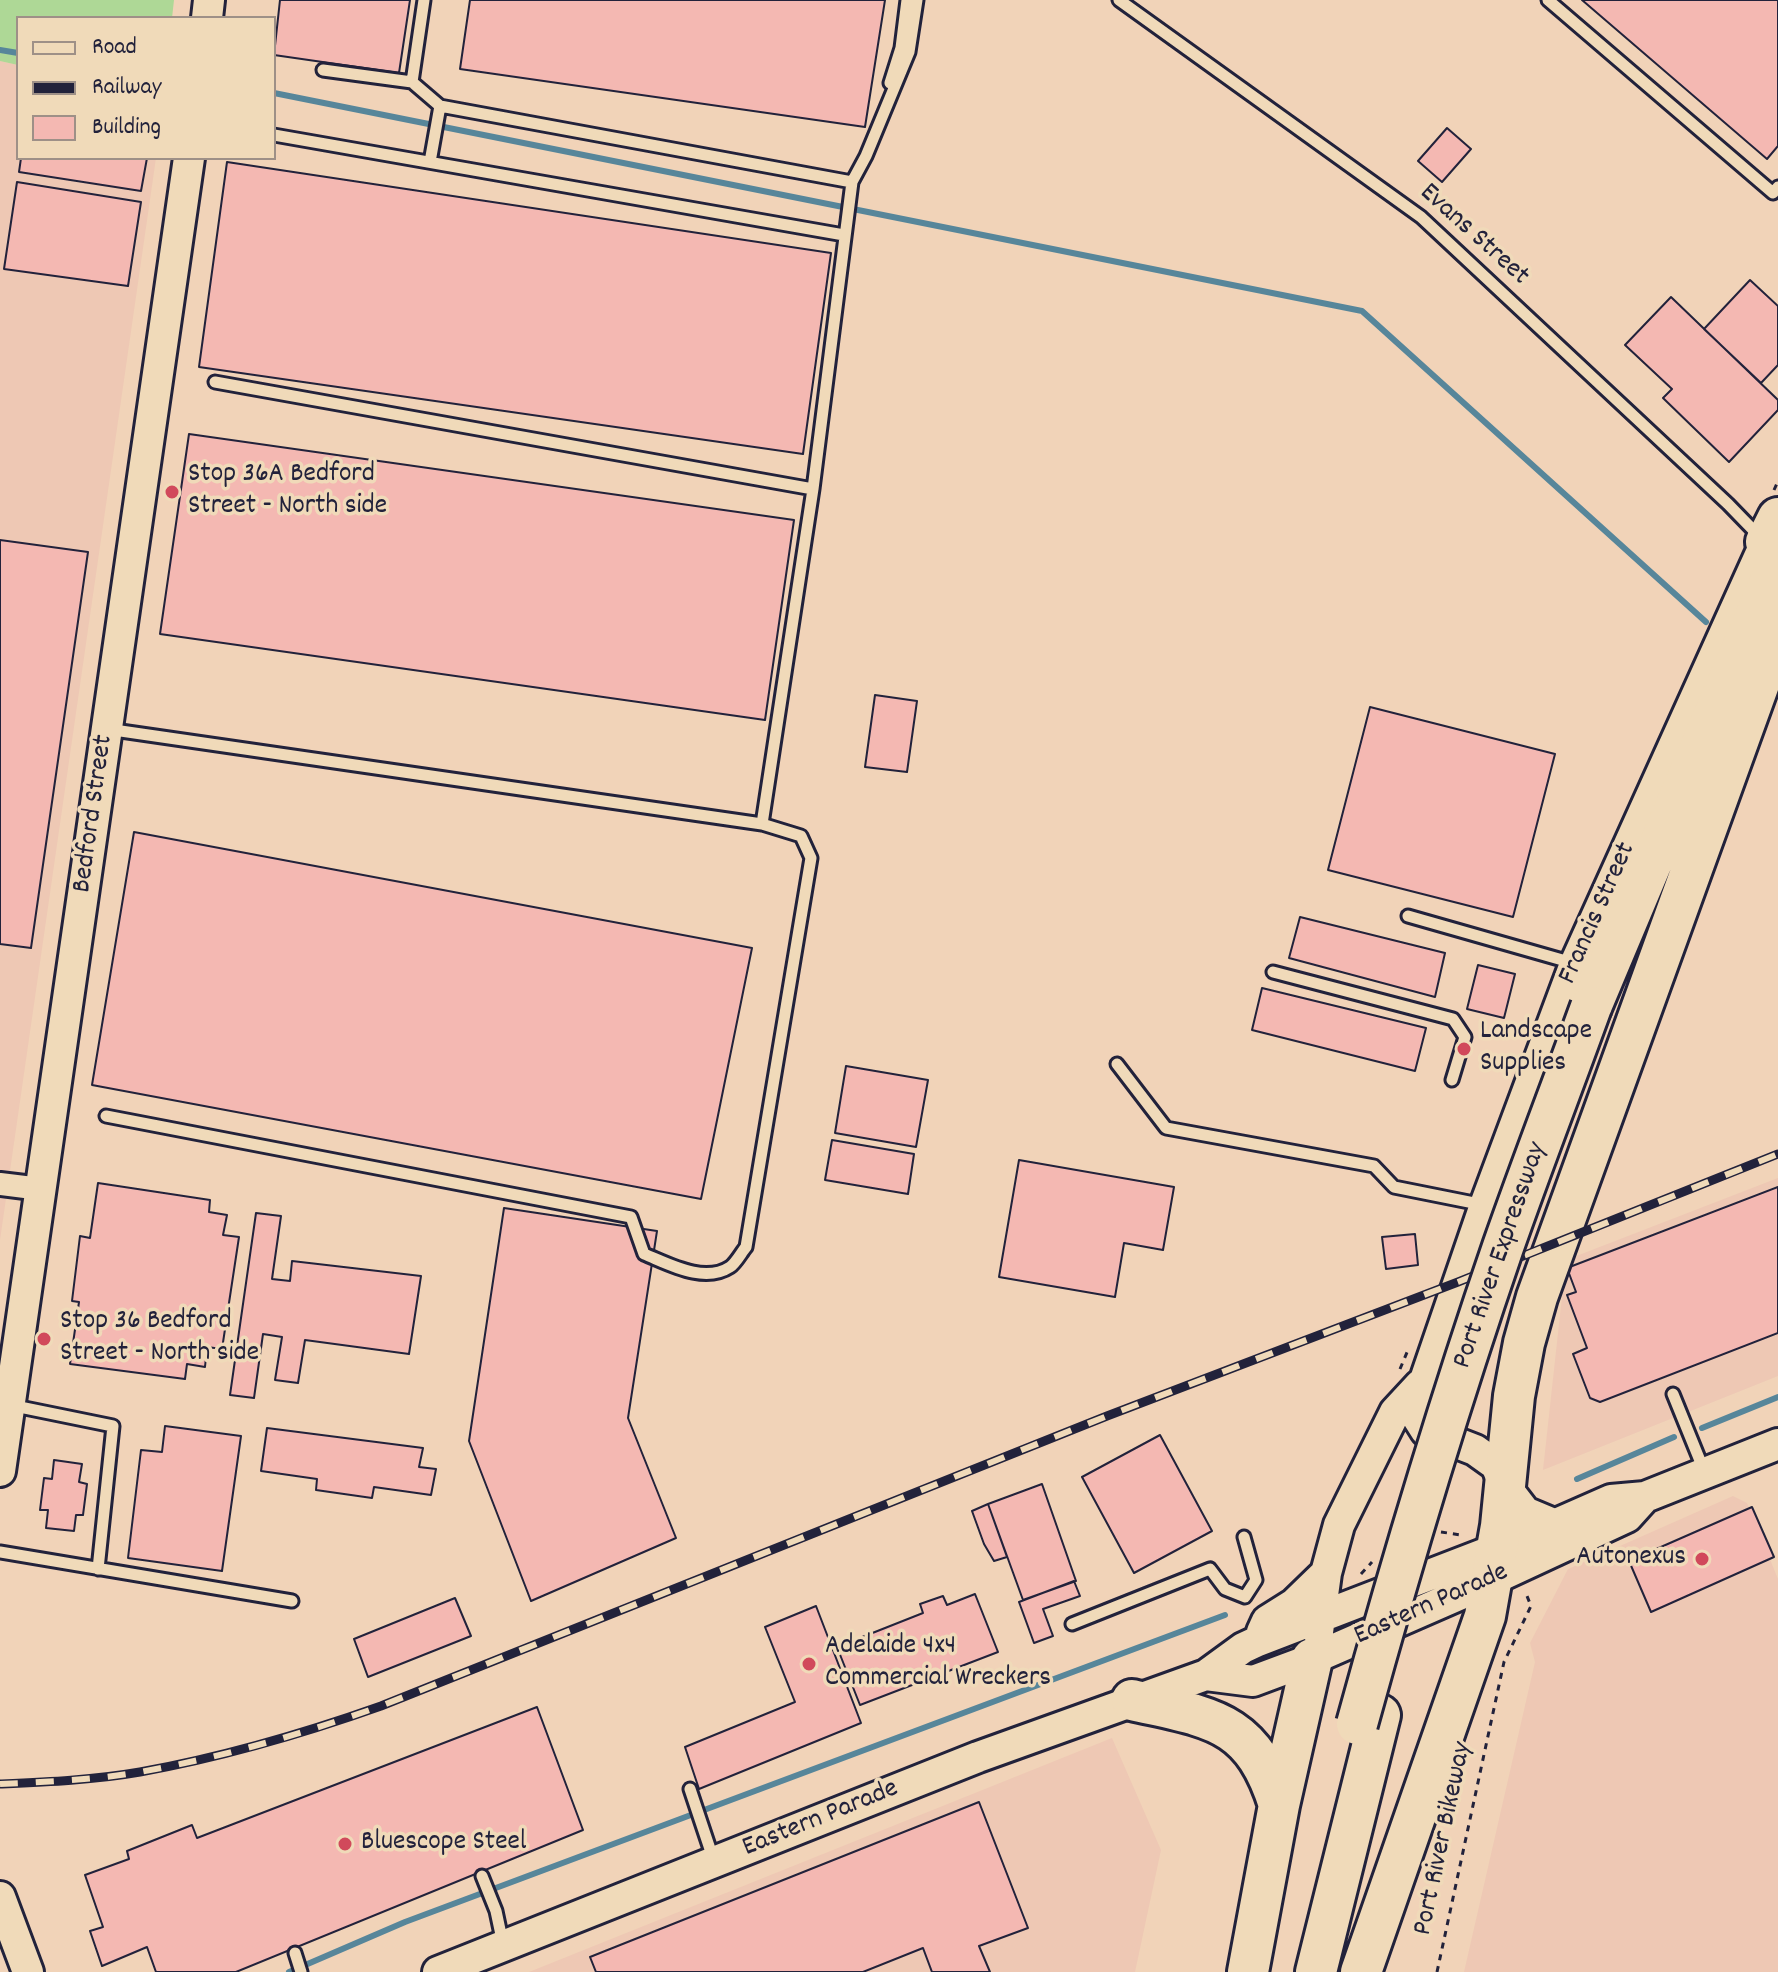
<!DOCTYPE html>
<html>
<head>
<meta charset="utf-8">
<style>
	body { margin:0 }
	#map { position:relative; width:1778px; height:1972px; overflow:hidden; background:#f1d3b8; font-family:Dekko,sans-serif }
	canvas { display:block }
	.legend { position:absolute; left:16px; top:16px; width:260px; height:144px; box-sizing:border-box; background:#f0dab9; border:2px solid #9e9087; margin:0; padding:10px 14px; list-style:none; font-size:24px; color:#22223b }
	.legend li { display:flex; align-items:center; gap:16px; height:40px }
	.legend b { width:40px; border:2px solid #9e9087 }
</style>
</head>
<body>
<div id="map">
<canvas width="1778" height="1972"></canvas>
<ul class="legend">
<li><b style="height:10px;background:#f0dab9"></b>Road</li>
<li><b style="height:10px;background:#22223b"></b>Railway</li>
<li><b style="height:22px;background:#f4b8b2"></b>Building</li>
</ul>
</div>
<script>
const ctx = document.querySelector('canvas').getContext('2d');
ctx.lineJoin = 'round';
function paint(path, color) { ctx.fillStyle = color; ctx.fill(path, 'evenodd'); }
function strokePath(path, color, width, dash) { ctx.strokeStyle = color; ctx.lineWidth = width; ctx.lineCap = dash ? 'butt' : 'round'; ctx.setLineDash(dash || []); ctx.stroke(path); }
function write(font, color, halo, rows, align = 'center') {
  ctx.font = font + ' Dekko,sans-serif'; ctx.lineWidth = 7; ctx.setLineDash([]); ctx.textBaseline = 'middle'; ctx.strokeStyle = halo; ctx.fillStyle = color; for (const [text, x, y, turn = 0] of rows) {
    ctx.save(); ctx.translate(x, y); ctx.rotate((+turn || 0) * Math.PI / 180); ctx.textAlign = isNaN(turn) ? turn : align; if (halo) ctx.strokeText(text, 0, 0); ctx.fillText(text, 0, 0); ctx.restore();
  }
}
paint(new Path2D(`
	M0,61L18,65V158H156L0,1240Z
	M1778,1178V1376L1543,1470L1566,1260Z
	M1733,1496L1747,1503L1778,1579V1972H1464L1535,1662L1530,1643L1568,1569Z
	M1112,1738L1161,1850L1135,1972H529Z`), '#eec8b4');
paint(new Path2D(`
	M0,0H174L172,18H18V65L0,61Z`), '#aed896');
strokePath(new Path2D(`
	M0,50L18,53
	M274,93L1362,311L1706,622
	M1702,1428L1778,1397
	M1577,1479L1674,1437
	M289,1972L405,1922L1225,1615`), '#57869a', 6);
const building = new Path2D(`
	M280,0H410L399,73L274,55Z
	M470,0H885L865,127L460,69Z
	M1582,0H1778V146L1767,159Z
	M1447,128L1471,149L1442,182L1418,161Z
	M21,158H147L141,191L19,172Z
	M227,162L831,253L803,454L199,367Z
	M17,182L141,202L128,286L4,269Z
	M1750,280L1778,306V365L1761,383L1704,329Z
	M1671,297L1778,400V410L1729,462L1663,398L1672,389L1625,345Z
	M189,434L794,520L765,720L160,634Z
	M0,540L88,552L31,948L0,944Z
	M875,695L917,701L907,772L865,767Z
	M1370,707L1555,754L1513,917L1328,870Z
	M134,832L752,948L701,1199L92,1085Z
	M1300,917L1445,953L1435,997L1289,958Z
	M1478,965L1515,974L1504,1018L1467,1009Z
	M1262,988L1426,1028L1415,1071L1252,1030Z
	M846,1066L928,1080L916,1147L835,1133Z
	M832,1140L914,1154L908,1194L825,1180Z
	M1019,1160L1174,1187L1163,1250L1124,1243L1115,1297L999,1277Z
	M98,1183L210,1200L209,1212L227,1215L223,1235L239,1237L222,1349L207,1347L205,1367L187,1364L185,1379L70,1364L79,1302L72,1301L80,1236L90,1238Z
	M1778,1187V1333L1600,1402L1590,1398L1573,1354L1587,1348L1567,1295L1576,1292L1567,1268Z
	M504,1208L657,1231L628,1418L676,1538L531,1601L469,1441Z
	M256,1213L281,1216L272,1279L290,1281L292,1261L421,1276L409,1354L305,1340L298,1383L275,1380L282,1337L263,1334L254,1398L230,1395Z
	M1415,1234L1418,1265L1386,1269L1382,1237Z
	M165,1426L241,1436L222,1571L128,1558L141,1450L162,1452Z
	M267,1428L423,1448L419,1467L436,1469L431,1495L374,1487L372,1498L316,1490L317,1479L261,1471Z
	M1160,1435L1212,1531L1134,1573L1082,1477Z
	M54,1460L82,1464L79,1482L87,1484L83,1515H76L74,1531L46,1528L48,1510H40L44,1478L52,1479Z
	M1042,1484L1076,1581L1023,1600L988,1504Z
	M988,1504L1007,1557L994,1561L984,1544L972,1511Z
	M1752,1507L1774,1557L1651,1612L1629,1561Z
	M1074,1581L1080,1596L1043,1609L1053,1636L1034,1643L1019,1602Z
	M975,1594L998,1652L860,1705L837,1647L923,1613L920,1604L943,1596L947,1605Z
	M455,1598L471,1636L368,1677L354,1639Z
	M816,1606L861,1723L699,1789L685,1747L795,1702L765,1627Z
	M537,1707L583,1830L236,1972H156L147,1947L102,1966L90,1931L103,1927L85,1875L129,1859L127,1851L192,1825L197,1838Z
	M979,1802L1028,1928L979,1946L990,1972H932L923,1948L863,1972H596L590,1957Z`);
paint(building, '#f4b8b2');
strokePath(building, '#22223b', 2);
const lane = new Path2D(`
	M424,0L412,82L440,106L852,182
	M1119,0L1421,217L1728,504L1760,537
	M1548,0L1773,193L1778,187
	M323,70L412,82
	M890,83L901,48L907,0
	M274,135L844,235
	M430,162L440,106
	M215,382L813,489L852,182L866,156L909,52L917,0
	M762,824L813,489
	M1408,916L1573,963
	M1273,972L1453,1019L1465,1037L1452,1080
	M1117,1064L1166,1128L1374,1166L1394,1187L1484,1205
	M106,1116L631,1217L644,1254C669,1264 704,1284 730,1267C736,1263 741,1253 746,1247L811,858L801,836L762,824L107,729
	M1673,1394L1705,1473
	M10,1405L113,1426L98,1569
	M0,1552L292,1601
	M1072,1624L1210,1569L1225,1589L1245,1597L1256,1580L1244,1537
	M690,1789L714,1861
	M482,1876L496,1911L503,1944
	M295,1953L301,1972`);
const street = new Path2D(`
	M0,1184L41,1189`);
const secondary = new Path2D(`
	M207,18L209,0
	M0,1471L189,158
	M1556,1525L1525,1512L1505,1486L1496,1465L1475,1450L1426,1431L1414,1412L1485,1205L1575,964L1760,555
	M1262,1632L1267,1621L1294,1604L1326,1573
	M1318,1632L1326,1573L1339,1525L1395,1412L1420,1385
	M1206,1675L1253,1681L1312,1659L1470,1590L1627,1517L1645,1497
	M0,1897L28,1972
	M438,1972L978,1757L1206,1675L1243,1648L1258,1641L1520,1540L1611,1500L1645,1497L1778,1444`);
const highway = new Path2D(`
	M1766,542L1778,518
	M1591,1007L1778,562
	M1132,1700C1211,1718 1252,1719 1279,1805
	M1248,1972L1279,1805L1312,1659
	M1316,1972L1380,1715
	M1361,1972L1485,1616L1501,1526L1514,1396L1524,1343L1537,1297L1769,656L1777,621`);
strokePath(lane, '#22223b', 17);
strokePath(street, '#22223b', 28);
strokePath(secondary, '#22223b', 36);
strokePath(highway, '#22223b', 46);
strokePath(new Path2D(`
	M1774,490L1778,481
	M1400,1369L1408,1350
	M1441,1532L1461,1535
	M1361,1574L1372,1562
	M1437,1972L1504,1662L1531,1606L1525,1591`), '#22223b', 3, [6, 6]);
strokePath(lane, '#f0dab9', 11);
strokePath(street, '#f0dab9', 22);
strokePath(secondary, '#f0dab9', 30);
strokePath(highway, '#f0dab9', 40);
const rail = new Path2D(`
	M0,1784C46,1782 94,1780 140,1772C223,1757 302,1734 381,1706L1107,1416L1458,1282L1778,1154`);
strokePath(rail, '#22223b', 9);
strokePath(rail, '#f0dab9', 6, [18]);
const highwayBridge = new Path2D(`
	M1357,1724C1401,1564 1449,1404 1503,1247C1531,1167 1562,1087 1591,1007`);
strokePath(highwayBridge, '#22223b', 46, []);
strokePath(highwayBridge, '#f0dab9', 40);
for (const [x, y, r, color] of [
	[172,492,8,"#d1495b"],
	[1464,1049,8,"#d1495b"],
	[44,1339,8,"#d1495b"],
	[1702,1559,8,"#d1495b"],
	[809,1664,8,"#d1495b"],
	[345,1844,8,"#d1495b"]
]) { const dot = new Path2D(); dot.arc(x, y, r, 0, 2 * Math.PI); ctx.fillStyle = color; ctx.fill(dot); strokePath(dot, '#f0dab9', 3); }
write('28px', '#22223b', '#f0dab9', [
	["Evans Street",1473,236,42],
	["Bedford Street",95,814,-82],
	["Francis Street",1599,914,-66],
	["Port River Expressway",1502,1256,-71],
	["Eastern Parade",1432,1606,-24],
	["Eastern Parade",821,1820,-22],
	["Port River Bikeway",1445,1839,-78]
]);
write('28px', '#22223b', '#f0dab9', [
	["Stop 36A Bedford",188,476],
	["Street - North side",188,508],
	["Landscape",1480,1033],
	["Supplies",1480,1065],
	["Stop 36 Bedford",60,1323],
	["Street - North side",60,1355],
	["Autonexus",1686,1559,"right"],
	["Adelaide 4x4",825,1648],
	["Commercial Wreckers",825,1680],
	["Bluescope Steel",361,1844]
], 'left');
</script>
</body>
</html>
